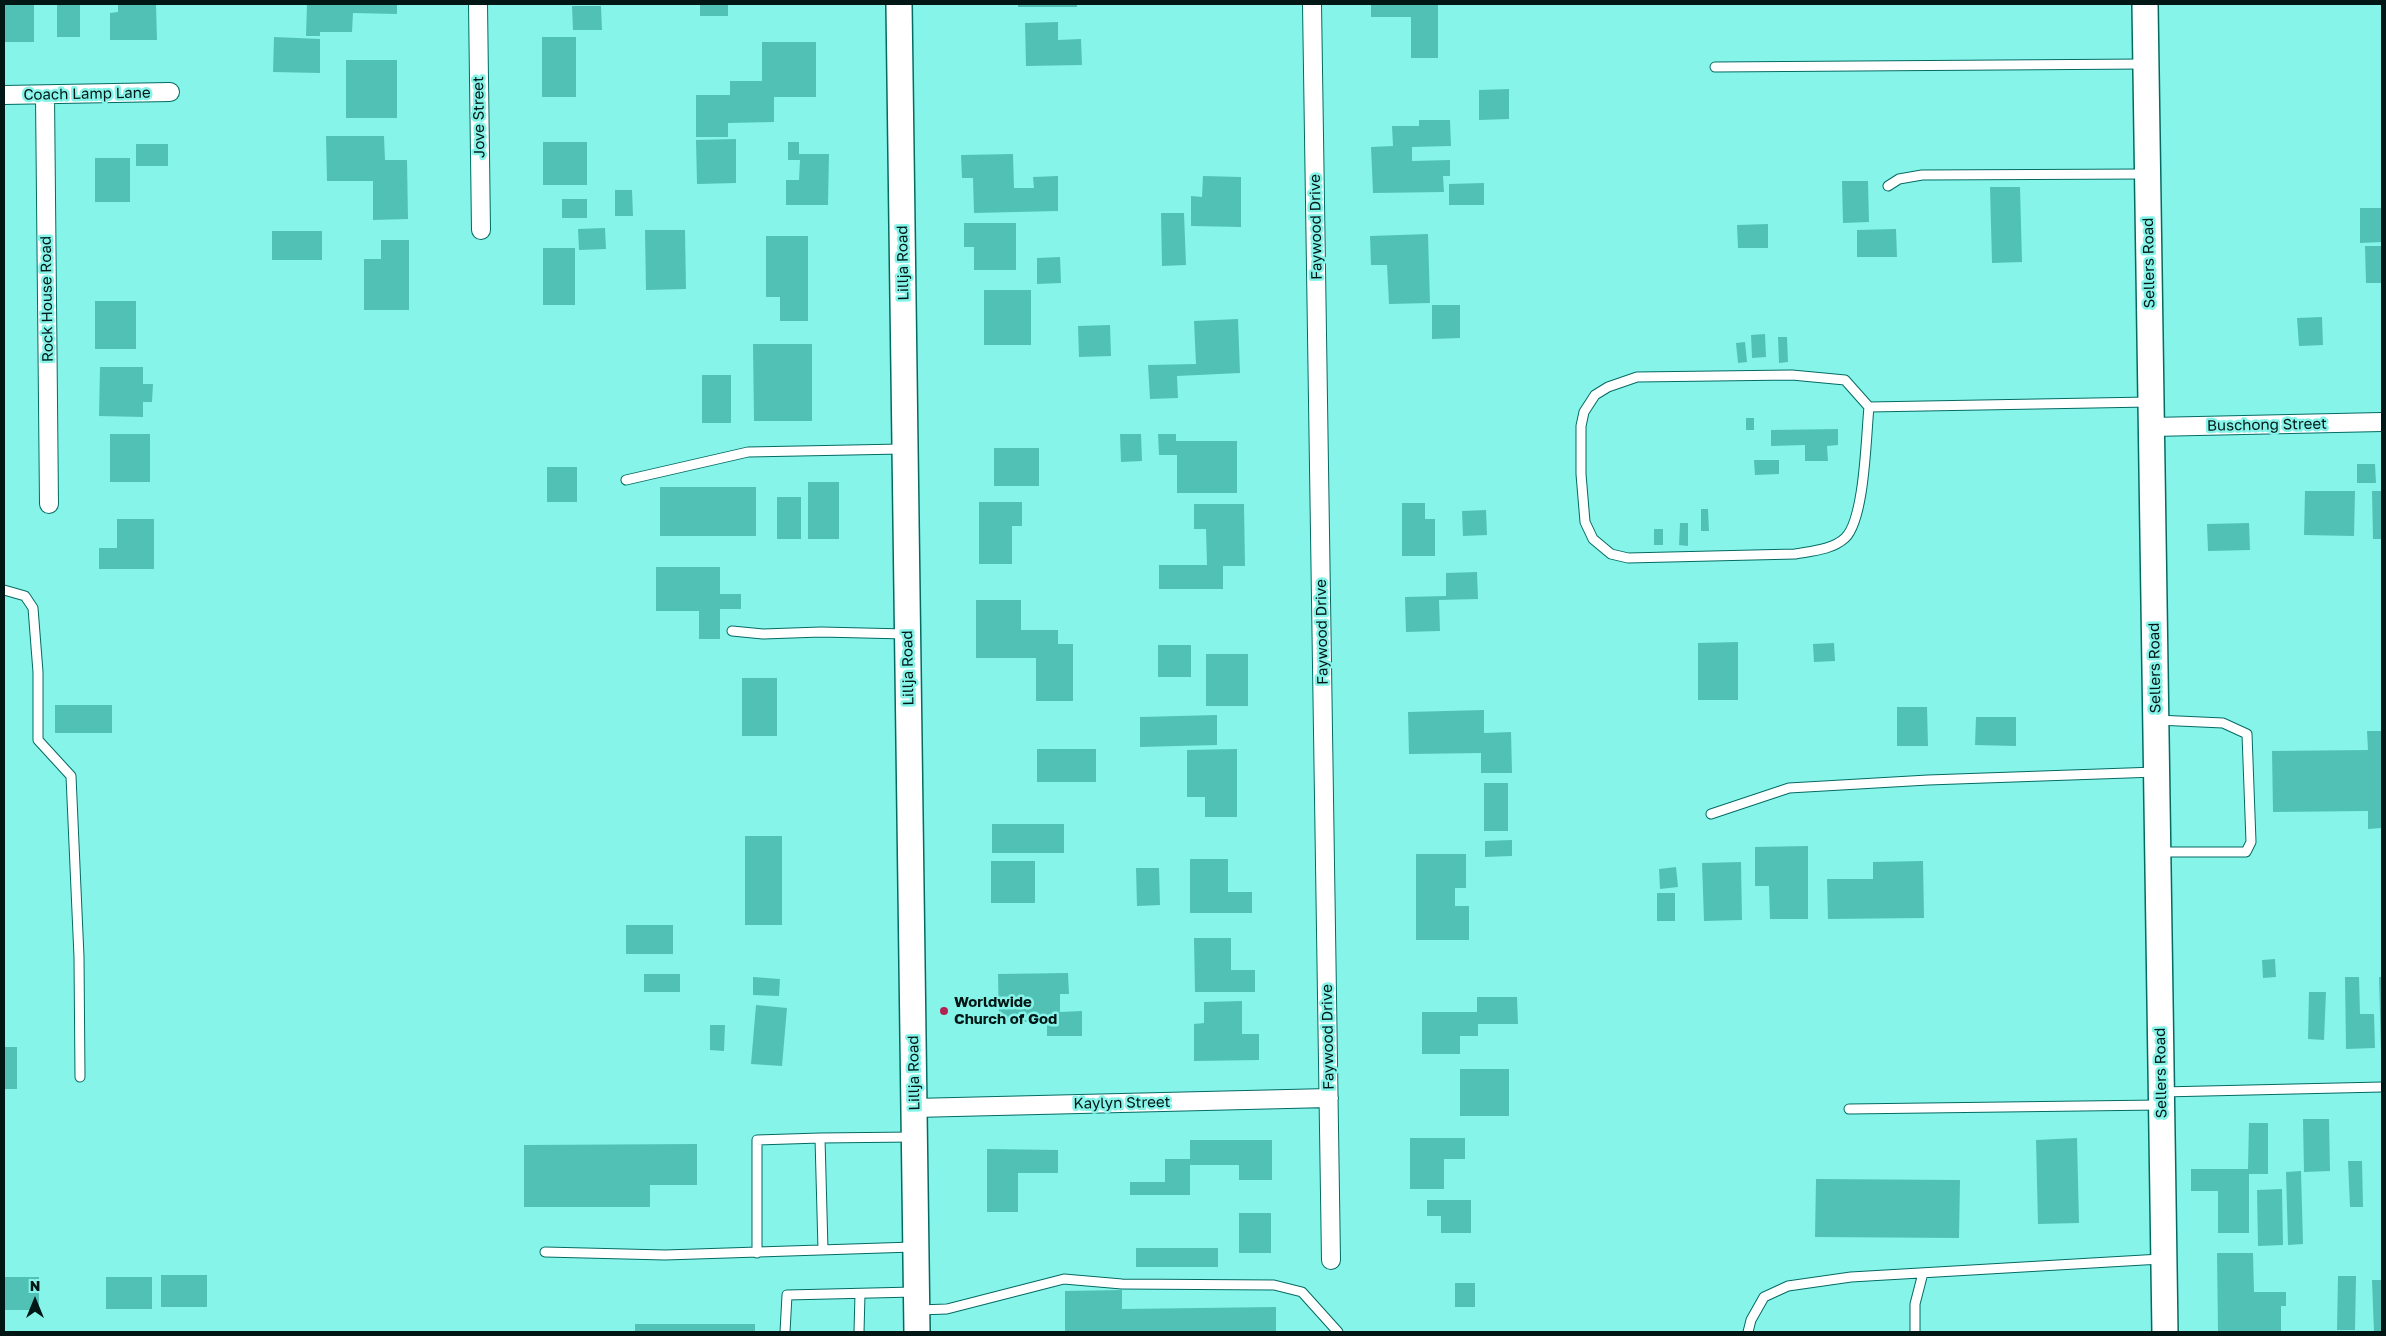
<!DOCTYPE html>
<html>
<head>
<meta charset="utf-8">
<style>
	body { margin:0 }
	#map { position:relative; width:2386px; height:1336px; overflow:hidden; background:#87f4e9; font-family:"Golos Text",sans-serif }
	canvas { display:block }
	.frame { position:absolute; inset:0; border:5px solid #011715; pointer-events:none }
	.north { position:absolute; left:10px; top:1276px; width:50px; height:50px; -webkit-text-stroke:4px #87f4e9; paint-order:stroke; rotate:0deg; font-size:14px; font-weight:700; line-height:20px; text-align:center; color:#011715 }
	.north::after { content:''; display:block; margin:auto; width:18px; height:22px; background:#011715; clip-path:polygon(50% 0,100% 100%,50% 72%,0 100%) }
</style>
</head>
<body>
<div id="map">
<canvas width="2386" height="1336"></canvas>
<div class="frame"></div>
<div class="north">N</div>
</div>
<script>
const ctx = document.querySelector('canvas').getContext('2d');
ctx.lineJoin = 'round';
function paint(path, color) { ctx.fillStyle = color; ctx.fill(path, 'evenodd'); }
function strokePath(path, color, width, dash) { ctx.strokeStyle = color; ctx.lineWidth = width; ctx.lineCap = dash ? 'butt' : 'round'; ctx.setLineDash(dash || []); ctx.stroke(path); }
function write(font, color, halo, rows, align = 'center') {
  ctx.font = font + ' "Golos Text",sans-serif'; ctx.lineWidth = 5; ctx.setLineDash([]); ctx.textBaseline = 'middle'; ctx.strokeStyle = halo; ctx.fillStyle = color; for (const [text, x, y, turn = 0] of rows) {
    ctx.save(); ctx.translate(x, y); ctx.rotate((+turn || 0) * Math.PI / 180); ctx.textAlign = isNaN(turn) ? turn : align; if (halo) ctx.strokeText(text, 0, 0); ctx.fillText(text, 0, 0); ctx.restore();
  }
}
paint(new Path2D(`
	M4,4H34V42H4Z
	M57,4H80V37H57Z
	M118,4H156L157,40H110V13L118,12Z
	M307,4H397V14L353,13L352,32H320V36H306Z
	M700,4H728V16H700Z
	M1018,4H1077V7H1018Z
	M1371,4H1438V58H1411V17H1371Z
	M572,6H601L602,30H573Z
	M1058,22V40L1081,39L1082,65L1026,66L1025,23Z
	M274,37L320,39V73L273,72Z
	M542,37H576V97H542Z
	M762,42H816V97H774V122L728,123V137H696V95H730V81H762Z
	M346,60H397V118H346Z
	M1509,89V119L1479,120V90Z
	M1419,120H1450L1451,146L1412,147V161L1450,160V176H1443L1444,192L1373,193L1371,147L1393,146L1392,126H1419Z
	M326,136H384L385,160H407L408,219L373,220V181H327Z
	M736,139V183L697,184L696,140Z
	M543,142H587V185H543Z
	M788,142H799V154H829L828,205H786V180H799L800,160H788Z
	M136,144H168V166H136Z
	M1013,154L1014,188H1034L1033,177L1058,176V211L974,213L973,178H962L961,155Z
	M95,158H130V202H95Z
	M1203,176L1241,177V227L1191,226V196L1202,197Z
	M1842,181H1868L1869,222L1843,223Z
	M1484,183V205H1449V184Z
	M1990,187H2020L2022,262L1992,263Z
	M615,190H632L633,216H615Z
	M562,199H587V218H562Z
	M2360,208H2382V242L2360,243Z
	M1161,213H1184L1186,265L1162,266Z
	M964,223H1016V270H974V247H964Z
	M1768,224V248H1738L1737,225Z
	M605,228L606,249L579,250L578,229Z
	M1896,229L1897,257H1857V230Z
	M645,230H685L686,289L646,290Z
	M272,231H322V260H272Z
	M1428,234L1430,303L1389,304L1387,265H1371L1370,236Z
	M766,236H808V321H780V297H766Z
	M381,240H409V310H364V259H381Z
	M2365,246H2382V283H2366Z
	M543,248H575V305H543Z
	M1060,257L1061,283L1037,284V258Z
	M984,290H1031V345H984Z
	M95,301H136V349H95Z
	M1432,305H1460V338L1432,339Z
	M2322,317L2323,345L2299,346L2297,318Z
	M1238,319L1240,373L1177,376L1178,398L1150,399L1148,365L1196,364L1194,321Z
	M1110,325L1111,356L1079,357L1078,326Z
	M1765,334L1766,357L1752,358L1751,335Z
	M1778,337H1787L1788,362L1779,363Z
	M1745,342L1747,362L1738,363L1736,343Z
	M753,344H812V421H754Z
	M100,367H143V384H153L152,402H143V417L99,416Z
	M702,375H731V423H702Z
	M1746,418H1754V430H1746Z
	M1838,429V445L1827,446L1828,461H1805V445L1771,446V430Z
	M110,434H150V482H110Z
	M1120,434H1141L1142,461L1121,462Z
	M1158,434H1176V441H1237V493H1177V455H1159Z
	M994,448H1039V486H994Z
	M1754,460H1779V474L1755,475Z
	M2357,464H2375L2376,483H2357Z
	M547,467H577V502H547Z
	M808,482H839V539H808Z
	M660,487H756V536H660Z
	M2305,491H2355L2354,536L2304,535Z
	M2372,491H2382V539H2373Z
	M777,497H801V539H777Z
	M979,502H1022V526H1012V564H979Z
	M1402,503H1425V519H1435V556H1402Z
	M1194,504H1244L1245,566H1223V589H1159V565H1207L1206,529H1194Z
	M1701,509H1708L1709,531H1701Z
	M1486,510L1487,535L1463,536L1462,511Z
	M117,519H154V569H99V548H117Z
	M1680,523H1688V546L1679,545Z
	M2249,523L2250,550L2208,551L2207,524Z
	M1654,529H1663V545H1654Z
	M656,567H720V594H741V609H720V639H699V611H656Z
	M1477,572L1478,599L1439,600L1440,631L1406,632L1405,597L1446,596V573Z
	M976,600H1021V630H1058V644H1073V701H1036V658H976Z
	M1738,642V700H1698V643Z
	M1834,643L1835,661L1814,662L1813,644Z
	M1158,645H1191V677H1158Z
	M1206,654H1248V706H1206Z
	M742,678H777V736H742Z
	M55,705H112V733H55Z
	M1897,707H1927L1928,746H1897Z
	M1484,710V733L1511,732L1512,773H1481V753L1409,754L1408,712Z
	M1217,715V745L1140,747V717Z
	M1976,717H2016V746L1975,745Z
	M2367,731H2382V828L2368,829V811L2273,812L2272,751L2368,750Z
	M1037,749H1096V782H1037Z
	M1237,749V817H1205V797H1187V750Z
	M1484,783H1508V831H1484Z
	M992,824H1064V853H992Z
	M745,836H782V925H745Z
	M1512,840V856L1485,857V841Z
	M1808,846V919H1770L1769,886H1755V847Z
	M1416,854H1466V888H1455V906H1469V940H1416Z
	M1190,859H1228V892H1252V913H1190Z
	M991,861H1035V903H991Z
	M1923,861L1924,918L1828,919L1827,879H1873V862Z
	M1741,862L1742,920L1704,921L1702,863Z
	M1676,867L1678,887L1660,889L1659,869Z
	M1136,868H1159L1160,905L1137,906Z
	M1657,893H1675V921H1657Z
	M626,925H673V954H626Z
	M1194,938H1231V970H1255V992H1195Z
	M2275,959L2276,977L2263,978L2262,960Z
	M1068,973L1069,994H1060V1012L1082,1011V1036H1047V1022H999L998,974Z
	M644,974H680V992H644Z
	M753,977L780,979L779,996L753,995Z
	M2345,977H2359L2360,1014H2374L2375,1048L2346,1049Z
	M2379,977H2382V1052H2381Z
	M2309,992H2326L2324,1040L2308,1039Z
	M1477,997H1517L1518,1024H1478V1036H1460V1054H1422V1012H1477Z
	M1242,1001V1034H1259V1060L1194,1061V1024L1204,1023V1002Z
	M756,1005L787,1008L782,1066L751,1064Z
	M710,1025H725L724,1051L710,1050Z
	M4,1047H17V1089H4Z
	M1460,1069H1509V1116H1460Z
	M2303,1119H2329L2330,1171L2304,1172Z
	M2249,1123H2268V1174H2249V1233H2218V1191H2191V1169H2248Z
	M1410,1138H1465V1159H1444V1189H1410Z
	M2077,1138L2079,1223L2038,1224L2036,1140Z
	M1190,1140H1272V1180H1239V1165H1190V1195H1130V1182H1165V1159H1190Z
	M697,1144V1185H650V1207H524V1145Z
	M987,1149L1058,1150V1173H1018V1212H987Z
	M2348,1161H2362L2363,1207H2350Z
	M2301,1171L2303,1244L2288,1245L2286,1172Z
	M1816,1179L1960,1180L1959,1238L1815,1237Z
	M2282,1189L2283,1245L2258,1246L2257,1190Z
	M1427,1200H1471V1233H1441V1216H1427Z
	M1239,1213H1271V1253H1239Z
	M1136,1248H1218V1267H1136Z
	M2217,1253H2253L2254,1292H2286V1306H2281V1332H2218Z
	M161,1275H207V1307H161Z
	M2338,1276H2356L2355,1330H2337Z
	M4,1277H39V1310H4Z
	M106,1277H152V1309H106Z
	M2372,1280H2382V1332H2374Z
	M1455,1283H1475V1307H1455Z
	M1122,1290V1309L1276,1307V1332H1065V1291Z
	M635,1324H755V1332H635Z`), '#51c1b6');
const lane = new Path2D(`
	M1715,67L2143,64
	M1888,186L1899,179L1922,175L2145,174
	M1869,407L1845,380L1792,375L1637,377L1608,387L1595,395L1584,412L1581,426V474L1585,522L1593,539L1611,554L1628,558L1795,554C1811,551 1832,550 1845,538C1865,519 1866,435 1869,407L2149,402
	M626,480L748,452L902,449
	M4,590L25,596L33,608L38,672V740L71,776L79,957L80,1077
	M732,631L763,634L821,632L906,634
	M2157,720L2223,723L2247,734L2251,842L2246,852H2159
	M1711,814L1789,788L1928,780L2156,772
	M2162,1092L2382,1087
	M1849,1109L2159,1105
	M823,1250L820,1138L913,1137
	M545,1252L665,1255L913,1247
	M757,1253V1140L820,1138
	M919,1310L947,1309L1064,1279L1122,1284L1274,1285L1302,1292L1338,1332
	M785,1332L787,1295L914,1292
	M859,1332L860,1294
	M1748,1332L1751,1320L1764,1297L1788,1286L1851,1277L2161,1259
	M1915,1332V1304L1923,1273`);
const street = new Path2D(`
	M478,4L481,230
	M1312,4L1331,1260
	M4,95L170,92
	M45,95L49,504
	M2152,427L2382,422
	M914,1108L1329,1098`);
const secondary = new Path2D(`
	M899,4L917,1332
	M2145,4L2165,1332`);
strokePath(lane, '#046b64', 11);
strokePath(street, '#046b64', 20);
strokePath(secondary, '#046b64', 28);
strokePath(lane, '#fff', 9);
strokePath(street, '#fff', 18);
strokePath(secondary, '#fff', 25);
for (const [x, y, r, color] of [
	[944,1011,5,"#b22354"]
]) { const dot = new Path2D(); dot.arc(x, y, r, 0, 2 * Math.PI); ctx.fillStyle = color; ctx.fill(dot); strokePath(dot, '#87f4e9', 2); }
write('15px', '#011715', '#87f4e9', [
	["Coach Lamp Lane",87,94,-1],
	["Jove Street",479,117,-91],
	["Faywood Drive",1316,227,-91],
	["Lillja Road",903,263,-91],
	["Sellers Road",2149,263,-91],
	["Rock House Road",47,299,-91],
	["Buschong Street",2267,425,-1],
	["Faywood Drive",1322,632,-91],
	["Lillja Road",908,668,-91],
	["Sellers Road",2155,668,-91],
	["Faywood Drive",1328,1037,-91],
	["Lillja Road",914,1073,-91],
	["Sellers Road",2161,1073,-91],
	["Kaylyn Street",1122,1103,-1]
]);
write('bold 15px', '#011715', '#87f4e9', [
	["Worldwide",954,1002],
	["Church of God",954,1019]
], 'left');
</script>
</body>
</html>
